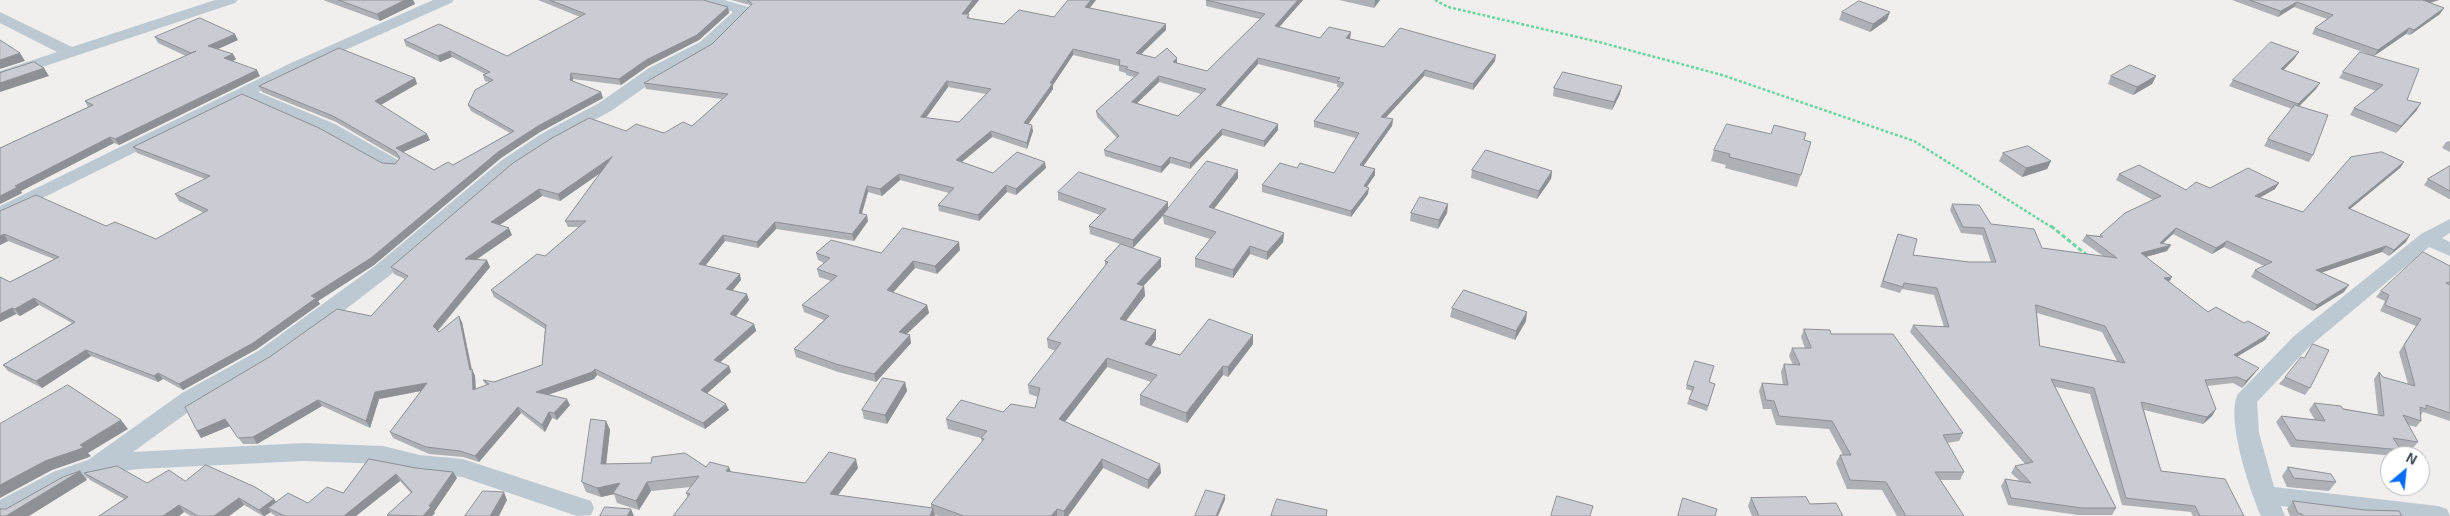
<!DOCTYPE html>
<html>
<head>
<meta charset="utf-8">
<style>
	body { margin:0 }
	#map { position:relative; width:2450px; height:516px; overflow:hidden; background:#f1eeee; font-family:"Exo 2",sans-serif }
	canvas { display:block }
	.north { position:absolute; left:2380px; top:446px; width:50px; height:50px; box-sizing:border-box; background:#fff; border:1px solid #b4babe; border-radius:50%; rotate:28deg; font-size:14px; font-weight:700; line-height:20px; text-align:center; color:#44525d }
	.north::after { content:''; display:block; margin:auto; width:18px; height:22px; background:#076ef2; clip-path:polygon(50% 0,100% 100%,50% 72%,0 100%) }
</style>
</head>
<body>
<div id="map">
<canvas width="2450" height="516"></canvas>
<div class="north">N</div>
</div>
<script>
const ctx = document.querySelector('canvas').getContext('2d');
ctx.lineJoin = 'round';
function strokePath(path, color, width, dash) { ctx.strokeStyle = color; ctx.lineWidth = width; ctx.lineCap = dash ? 'butt' : 'round'; ctx.setLineDash(dash || []); ctx.stroke(path); }
function paint(path, color) { ctx.fillStyle = color; ctx.fill(path, 'evenodd'); }
strokePath(new Path2D(`
	M1435,0L1448,7L1599,42L1722,75L1914,141L2053,228`), '#6cd5a1', 2.5, [3, 2]);
strokePath(new Path2D(`
	M2051,226L2088,256`), '#6cd5a1', 3, [4.5, 2.5]);
paint(new Path2D(`
	M215,0H238L235,3L0,81V71L57,52L0,23V12L72,47Z
	M433,0H454L451,3L305,68L258,92L335,124L398,160L401,164L398,168H386L323,132L245,98L0,219V206L293,62Z
	M699,0H724L749,7L752,10L712,48L661,76L611,111L553,142L514,168L389,276L316,332L274,361L198,405L133,452L304,443L383,446L420,455L463,459L591,501L594,508L591,515L577,516L462,477L420,473L383,464L304,461L138,469L98,475L69,484L14,516H0V500L53,472L88,460L182,393L258,351L375,266L502,160L541,134L599,103L649,68L700,42L733,12L702,3Z
	M2450,219V233L2442,238L2450,242V256L2429,247L2310,346L2257,402L2259,433L2274,487L2438,506L2447,509L2450,516H2359L2281,506L2285,516H2261C2250,491 2225,417 2238,394L2294,336L2421,234Z`), '#bdc9d2');
paint(new Path2D(`
	M323,0H413L415,4L380,21Z
	M538,0H703L728,7L729,13L699,40L648,66L621,85L573,79V81L603,98L540,132L501,158L374,265L318,301L320,304L257,349L183,390L163,379L158,382L91,356L42,388L8,371L3,365L72,323L39,305L20,316L16,314L0,322V277L10,282L54,259L8,241L0,245V211L106,226L156,239L204,213L179,201L175,194L205,179L137,153L133,147L382,163L395,164L399,159L336,122L262,92L259,86L415,78L417,84L381,105L430,140L403,152L434,170L453,165L510,133L471,111L468,105L489,82L485,81L483,75L485,74L452,57L440,62L406,46L404,40L507,56L580,17Z
	M731,0H979L967,14L970,18L1004,24L1054,17L1090,8L1166,30L1141,54L1155,58H1177V64L1207,71L1260,19L1206,6V0H1303L1279,27L1320,38L1351,32L1350,39L1384,47L1495,61L1473,90L1424,76L1385,118L1393,119L1392,126L1363,166L1375,169V175L1367,187L1368,194L1351,217L1262,192V185L1297,168L1334,173L1356,138L1314,127V121L1340,88L1337,87V84L1258,64L1220,107L1278,124V130L1264,147L1222,135L1190,169L1170,163L1161,173L1105,156L1104,150L1117,138L1097,117L1096,111L1134,77L1126,75V73L1119,71V66L1073,55L1053,85V89L1028,124L1033,131L1027,149L992,137L962,162L993,173L1046,168L1016,195L1007,192L979,221L939,211L938,205L949,193L900,180L882,196L868,192L862,214L868,221L854,241L776,229L758,248L725,241L705,266L741,280L732,291L749,300L735,317L754,324L756,331L720,362L729,366L731,372L707,393L729,410L705,429L597,375L594,379L549,394L570,405L557,420L552,418L545,432L521,413L479,462L463,457L429,454L393,438L390,432L421,391L379,399L370,428L322,406L257,444H243L230,426L201,438L197,431L371,316L405,279L394,274L391,267L626,131L664,133L692,126L722,99L646,89L644,83L712,44L750,6V5ZM1159,82L1201,94L1178,116L1137,103ZM948,87L986,94L959,122L926,118ZM601,172L565,221L568,227H579L545,256L491,290L494,297L545,329L542,365L494,382L483,380L486,385L476,389L475,376L472,369L462,322L439,332L438,331L490,267L476,260L512,235L499,225L542,196L560,201Z
	M1339,0H1380L1374,8Z
	M2232,0H2439L2430,3L2440,14L2410,35L2406,34L2374,56L2312,34L2315,28L2327,19L2294,7L2278,17Z
	M1842,12L1887,20L1870,32L1839,20Z
	M155,37L238,40L218,49L236,59L232,62L260,76L119,145L114,143L21,191L22,193L0,204V148L88,107L85,101L186,56L158,43Z
	M2360,52L2417,110L2396,133L2350,115L2354,108L2376,91L2339,78L2343,72Z
	M2295,58L2283,70L2320,83L2316,89L2299,107L2313,155L2309,162L2264,146L2268,139L2292,109L2229,86L2233,80Z
	M2111,76H2156L2152,84L2133,95L2108,84Z
	M1554,88L1620,94L1612,110L1553,96Z
	M1771,134L1811,142L1797,187L1725,168L1726,165L1711,161L1714,150Z
	M2450,141V152L2442,148L2446,142Z
	M2003,153L2051,161L2047,169L2022,177L1999,161Z
	M2404,162L2400,168L2350,209L2406,242L2389,256L2382,252L2322,272L2344,292L2313,311L2251,277L2255,270L2264,266L2224,247L2212,254L2173,234L2163,243L2167,251L2146,257L2172,277L2169,282L2208,312L2265,340L2237,357L2254,374L2242,388L2233,383L2207,386L2216,409L2212,416L2203,424L2144,410L2161,471L2244,516H2193L2191,512L2122,505L2090,394L2055,387L2116,508L2112,515H2078L2008,505L2001,486L2005,479L2020,481L2011,473L2015,466L2025,464L1910,332L1913,325L1944,327L1934,295L1902,289L1900,293L1880,287L1898,234L1913,255L1969,262H1991L1982,235L1961,233L1950,210L1952,204L1991,224L2042,248L2103,256L2082,241L2086,235L2100,236V235L2153,200L2116,180L2119,174L2186,190L2210,188L2275,189L2260,198L2303,212ZM2037,313L2102,332L2117,361L2040,346Z
	M2450,166V199H2449L2424,185L2428,179Z
	M1238,170V178L1214,209L1284,233L1283,242L1267,260L1250,254L1233,278L1195,267V258L1210,239L1164,224L1163,216L1133,248L1161,267L1143,286H1144L1145,296L1126,321L1156,330V339L1151,346L1180,355L1253,335V344L1228,377L1223,375L1187,423L1140,405V395L1151,382L1107,367L1065,422L1160,464L1161,473L1148,489L1103,468L1068,516H939L935,515V516H673L688,498L686,493L691,487L651,491L639,510L617,503L614,494L601,497L586,492L582,482L606,421L610,430L606,464L706,467L731,472L805,483L858,468L838,495L931,508V504L982,442L981,438L948,429L946,419L1035,408L1038,397L1029,394L1028,385L1056,351L1048,348L1047,339L1105,266V261L1120,244L1090,234L1089,226L1100,215L1058,200V192L1168,202V209Z
	M1472,170L1552,171L1551,179L1537,199L1471,178Z
	M1448,204L1447,213L1438,229L1410,221L1411,213Z
	M960,250L937,274L915,268L893,292L927,305L929,313L907,334L911,343L876,382L838,372L796,357L794,349L824,320L804,312L802,305L831,281L819,277L817,269L824,263L818,260L816,253H881Z
	M2450,266V421L2423,412L2421,415V421L2416,427L2408,425L2418,442L2412,449L2399,447L2401,450L2396,456L2291,447L2276,422L2281,416L2315,420L2309,410L2314,403L2378,415L2374,379L2379,372L2383,377L2408,384L2399,352L2416,326L2380,311L2385,301L2376,297L2381,291Z
	M1452,308L1526,321L1515,340L1450,317Z
	M1804,329L1831,334L1963,433L1959,441L1947,443L1964,472L1960,480H1940L1964,516H1897L1882,490L1847,489L1836,463L1840,455H1843L1829,429L1776,425L1771,409H1763L1759,391L1762,383L1783,385L1781,372L1784,364L1793,365L1789,356L1792,348H1805L1801,337Z
	M2285,377L2310,388L2305,395L2279,384Z
	M905,382L907,391L887,424L864,419L862,410Z
	M1709,382L1715,384L1707,411L1687,404L1692,391L1686,389L1687,385Z
	M369,459L457,478L434,512L435,513L432,516H387V515L411,493L400,481L356,516H276L272,514L271,512L265,516H263L244,505L229,516H191L184,512L179,516H99L124,499L90,480L84,473L147,483L185,481L274,499L276,502L308,503L343,493Z
	M2288,467L2336,482L2329,491L2287,487L2282,476Z
	M1751,498L1810,504L1843,516H1752L1748,506Z
	M2293,501L2402,516H2290L2287,509Z`), '#adb0b5');
paint(new Path2D(`
	M405,0H413L415,4L380,21L377,14Z
	M973,0H979L963,20L962,14Z
	M1091,0H1096L1086,13L1085,7Z
	M1298,0H1303L1275,32V26Z
	M1375,0H1380L1374,8Z
	M2424,0H2439L2420,6Z
	M2297,2L2294,7L2278,17L2281,11Z
	M728,7L729,13L699,40L648,66L621,85L619,79L646,60Z
	M2444,8L2440,14L2410,35L2414,30Z
	M1890,12L1887,20L1870,32L1873,24Z
	M1166,24V30L1136,59V53Z
	M2409,28L2406,34L2374,56L2378,50Z
	M1351,32L1350,38L1346,44V38Z
	M235,34L238,40L211,52L208,46Z
	M1073,49V55L1053,85V89L1025,129L1024,123Z
	M450,51L452,57L440,62L438,56Z
	M2299,52L2295,58L2278,76L2281,69Z
	M20,53L25,61L0,69V60Z
	M233,54L236,59L227,64L224,58Z
	M1496,55L1495,61L1473,90V84Z
	M1177,58V64L1173,62Z
	M1258,58V64L1216,111V105Z
	M44,68L49,76L0,92V83Z
	M257,70L260,76L119,145L115,139Z
	M1425,70L1424,76L1381,123V117Z
	M571,73L573,79L572,86L570,80Z
	M1159,76V82L1132,108V102Z
	M2156,76L2152,84L2133,95L2137,87Z
	M415,78L417,84L377,107L375,101Z
	M947,81L948,87L922,123L921,117Z
	M2320,83L2316,89L2295,110L2298,104Z
	M1622,86L1620,94L1612,110L1614,102Z
	M601,92L603,98L540,132L501,158L374,265L318,301L320,304L257,349L183,390L179,384L311,296L498,152L538,126Z
	M2421,103L2417,110L2396,133L2401,126Z
	M1393,119L1392,126L1360,171V165Z
	M1278,124V130L1264,147V141Z
	M1032,125L1033,131L1027,149V143Z
	M1222,129V135L1190,169V163Z
	M991,131L992,137L957,166L956,160Z
	M427,134L430,140L399,154L396,148Z
	M110,137L114,143L21,191L22,193L0,204V196L15,186Z
	M612,157L615,163L560,201L558,194Z
	M1170,157V163L1161,173V167Z
	M2051,161L2047,169L2022,177L2026,168Z
	M1045,162L1046,168L1016,195V189Z
	M2404,162L2400,168L2344,214L2348,208Z
	M1375,169V175L1363,192L1364,186Z
	M1238,170V178L1209,215V207Z
	M1552,171L1551,179L1537,199L1539,191Z
	M899,174L900,180L882,196L880,189Z
	M2279,183L2275,189L2251,202L2255,196Z
	M1006,185L1007,192L979,221L978,215Z
	M867,186L868,192L860,219L859,213Z
	M1369,188L1368,194L1351,217V211Z
	M539,189L542,196L494,229L491,222Z
	M1168,202V210L1133,248V240Z
	M1448,204L1447,213L1438,229L1439,220Z
	M867,215L868,221L854,241L852,234Z
	M775,222L776,229L758,248L757,242Z
	M509,228L512,235L468,265L465,259Z
	M2176,228L2173,234L2158,248L2171,245L2167,251L2138,259L2141,253L2160,243Z
	M1284,233L1283,242L1267,260V252Z
	M4,234L8,241L0,245V236Z
	M723,235L725,241L701,271L699,264Z
	M2410,235L2406,242L2389,256L2394,250Z
	M2227,241L2224,247L2212,254L2216,248Z
	M959,242L960,250L937,274L935,266Z
	M1250,246V254L1233,278V270Z
	M2386,246L2382,252L2312,276L2316,270Z
	M1161,258V267L1137,293V284Z
	M487,260L490,267L436,332L433,326Z
	M913,261L915,268L889,297L887,290Z
	M740,274L741,280L728,296L726,289Z
	M2172,277L2168,283L2164,278Z
	M2349,285L2344,292L2313,311L2317,305Z
	M1144,286L1145,296L1120,328V319Z
	M747,294L749,300L732,321L730,314Z
	M34,298L39,305L20,316L15,309Z
	M927,305L929,313L901,339L899,332Z
	M12,308L16,314L0,322V314Z
	M1527,312L1526,321L1515,340L1516,331Z
	M459,316L462,322L472,373V369L475,376L476,397L473,390Z
	M754,324L756,331L716,366L714,360Z
	M1156,330V339L1146,354L1145,344Z
	M2270,333L2265,340L2229,361L2234,355Z
	M910,335L911,343L876,382L874,374Z
	M1253,335V344L1228,377V367Z
	M86,350L91,356L42,388L36,381Z
	M1107,358V367L1060,428L1059,419Z
	M729,366L731,372L703,397L701,390Z
	M1223,366V375L1187,423L1186,413Z
	M2259,368L2254,374L2242,388L2246,381Z
	M595,369L597,375L594,379L539,398L536,392Z
	M158,373L163,379L158,382L154,376Z
	M905,382L907,391L887,424L885,415Z
	M427,383L431,389L379,399L370,428L366,421L375,392Z
	M567,399L570,405L557,420L554,413Z
	M318,400L322,406L257,444L253,437Z
	M726,404L729,410L705,429L703,423Z
	M518,407L521,413L479,462L475,456Z
	M2216,409L2212,416L2203,424L2207,417Z
	M549,412L552,418L545,432L542,425Z
	M225,419L230,426L201,438L197,431Z
	M121,420L128,429L88,453L91,456L87,458L52,470L0,498V485L45,461L80,445Z
	M606,421L610,430L605,474L601,464Z
	M856,459L858,468L832,503L830,494Z
	M1102,459L1103,468L1068,516H1064V511Z
	M1160,464L1161,473L1148,489V480Z
	M729,467L733,476L726,471Z
	M80,471L87,480L29,516H6Z
	M453,472L457,478L434,512L435,513L432,516H423Z
	M396,474L400,481L356,516H344Z
	M647,482L651,491L639,510L636,501Z
	M620,483L624,492L601,497L597,488Z
	M504,492L507,500L499,516H490Z
	M1225,495V500L1218,516H1216Z
	M239,498L244,505L229,516H214Z
	M274,499L279,506L268,508L271,512L264,516L259,510Z
	M179,505L184,512L179,516H163Z
	M933,508L935,516H930Z
	M631,509L634,516H627Z
	M1057,509V516H1051Z`), '#8d9094');
const building = new Path2D(`
	M339,0H405L377,14Z
	M550,0H703L728,7L697,35L646,60L619,79L571,73L570,80L601,92L538,126L498,152L371,258L311,296L316,298L253,343L179,384L158,373L154,376L86,350L36,381L3,365L75,322L34,298L15,309L12,308L0,314V277L10,282L59,257L4,234L0,236V211L36,195L106,226L115,222L156,239L208,210L175,194L210,176L133,147L242,94L319,128L382,163L395,164L400,158L396,152L333,116L259,86L339,48L415,78L375,101L427,134L396,148L434,170L448,162L453,165L514,131L468,105L475,90L493,80L483,75L490,72L450,51L438,56L404,40L439,24L507,56L585,14Z
	M748,0H973L962,14H969L967,18L1004,24L1019,10L1054,17L1068,0H1091L1085,7L1166,24L1136,53L1155,58L1167,48L1177,58L1173,62L1207,71L1265,14L1206,0H1298L1275,26L1320,38L1329,27L1351,32L1346,38L1384,47L1400,28L1496,55L1473,84L1425,70L1381,117L1393,119L1360,165L1375,169L1364,186L1369,188L1351,211L1262,185L1280,163L1297,168L1300,163L1334,173L1359,133L1314,121L1344,83L1337,81L1340,78L1258,58L1216,105L1278,124L1264,141L1222,129L1190,163L1170,157L1161,167L1104,150L1119,136L1096,111L1139,73L1126,69L1128,67L1119,65L1120,60L1073,49L1050,83H1053L1024,123L1032,125L1027,143L991,131L956,160L993,173L1017,152L1045,162L1016,189L1006,185L978,215L938,205L954,188L899,174L880,189L867,186L859,213L867,215L852,234L775,222L757,242L723,235L699,264L740,274L726,289L747,294L730,314L754,324L714,360L729,366L701,390L726,404L703,423L595,369L592,372L536,392L567,399L554,413L549,412L542,425L518,407L475,456L460,451L426,447L390,432L427,383L375,392L366,421L318,400L253,437L238,438L225,419L197,431L185,407L271,356L337,309L371,316L408,276L391,267L513,163L552,138L589,118L626,131L636,124L664,133L683,122L692,126L728,94L644,83L712,44L752,4ZM1159,76L1206,89L1178,116L1132,102ZM947,81L991,89L959,122L921,117ZM612,157L565,221H586L545,256L537,254L491,290L546,325L542,365L494,382L483,380L489,384L473,390L472,369L470,370L459,316L439,332L433,326L487,260L465,259L509,228L491,222L539,189L558,194Z
	M2250,0H2424H2423L2444,8L2414,30L2409,28L2378,50L2315,28L2333,15L2297,2L2281,11Z
	M1859,1L1890,12L1873,24L1842,12Z
	M200,18L235,34L208,46L233,54L224,58L257,70L115,139L110,137L15,186L18,187L0,196V148L93,105L85,101L196,51L191,53L155,37Z
	M0,40L20,53L0,60Z
	M2271,42L2299,52L2281,69L2320,83L2298,104L2233,80Z
	M2360,52L2419,69L2407,100L2421,103L2401,126L2354,108L2383,85L2343,72Z
	M34,62L44,68L0,83V73Z
	M2130,65L2156,76L2137,87L2111,76Z
	M1563,72L1622,86L1614,102L1554,88Z
	M2295,105L2328,115L2313,155L2268,139Z
	M1727,124L1771,134L1774,125L1806,133L1804,140L1811,142L1801,175L1729,157L1730,154L1714,150Z
	M2028,146L2051,161L2026,168L2003,153Z
	M1486,150L1552,171L1539,191L1472,170Z
	M2382,152L2404,162L2348,208L2410,235L2394,250L2386,246L2316,270L2349,285L2317,305L2255,270L2272,262L2227,241L2216,248L2176,228L2160,243L2171,245L2141,253L2172,277L2164,278L2208,312L2216,307L2244,323L2248,321L2270,333L2234,355L2259,368L2246,381L2237,377L2205,380L2216,409L2207,417L2141,402L2161,471L2225,479L2244,516H2200L2195,506L2126,498L2094,388L2051,379L2116,508H2082L2011,498L2005,479L2031,483L2015,466L2033,462L1913,325L1949,327L1937,288L1904,283L1903,287L1883,281L1898,234L1917,239L1913,255L1969,262H1996L1984,228L1963,227L1952,204L1979,205L1991,224L2034,229L2042,248L2117,258L2086,235L2103,237L2100,235L2125,213L2161,196L2119,174L2139,165L2186,190L2196,182L2210,188L2248,168L2279,183L2255,196L2303,212L2351,157ZM2036,305L2105,326L2125,363L2040,346Z
	M1207,161L1238,170L1209,207L1284,233L1267,252L1250,246L1233,270L1195,258L1216,232L1163,215Z
	M2450,166V191L2428,179Z
	M1079,172L1168,202L1133,240L1089,226L1106,209L1058,192Z
	M1420,197L1448,204L1439,220L1411,213Z
	M903,228L959,242L935,266L913,261L887,290L927,305L899,332L910,335L874,374L836,364L794,349L829,316L802,305L837,276L817,269L830,258L816,253L831,240L881,253Z
	M1121,244L1161,258L1137,284L1144,286L1120,319L1156,330L1145,344L1180,355L1209,319L1253,335L1228,367L1223,366L1186,413L1140,395L1157,375L1107,358L1059,419L1160,464L1148,480L1102,459L1064,511L1057,509L1051,516H964L931,504L984,439L981,438L987,431L946,419L961,400L1003,412L1011,404L1035,408L1040,388L1028,385L1061,343L1047,339L1108,262L1105,261Z
	M2423,252L2450,266V282L2446,283L2450,285V413L2426,405V409L2420,407L2421,421L2403,415L2418,442L2393,438L2401,450L2296,440L2281,416L2325,421L2314,403L2341,406L2343,409L2384,416L2379,372L2383,377L2415,386L2404,345L2421,319L2385,305L2389,295L2381,291Z
	M1464,290L1527,312L1516,331L1452,308Z
	M1804,329L1830,330L1831,334H1893L1963,433L1943,435L1964,472H1935L1964,516H1906L1886,482L1850,480L1840,455H1851L1832,421L1779,416L1774,401L1766,400L1762,383L1788,385L1784,364L1800,365L1792,348H1811Z
	M2313,344L2329,350L2310,388L2285,377L2301,357L2304,358Z
	M1695,361L1714,366L1709,382L1715,384L1708,406L1689,399L1694,387L1687,385Z
	M883,378L905,382L885,415L862,410Z
	M68,385L121,420L80,445L84,447L80,449L45,461L0,485V424Z
	M591,419L606,421L601,464L651,463L652,457L685,453L706,467L710,462L729,467L726,471L805,483L829,452L856,459L830,494L933,508L930,516H673L690,494L686,493L699,476L647,482L636,501L613,493L620,483L597,488L582,482Z
	M369,459L416,468L453,472L429,506L431,507L423,516L387,515L412,492L396,474L344,516H285L268,508L288,493L308,503L327,487L343,493Z
	M206,465L255,487L274,499L259,510L239,498L214,516H198L179,505L163,516H99L128,497L84,473L117,466L147,483L169,470L185,481Z
	M2288,467L2331,474L2336,482L2294,478Z
	M80,471L6,516H0V509H6L63,477Z
	M1206,490L1225,495L1216,516H1195Z
	M483,491L504,492L490,516H465Z
	M1557,496L1593,506L1590,516H1551Z
	M1806,497L1810,504L1836,503L1843,516H1759L1751,498Z
	M1683,498L1717,509L1715,516H1678Z
	M1277,499L1327,510L1326,516H1271Z
	M2293,501L2365,510L2399,511L2402,516H2303L2302,514L2298,513Z
	M605,507L631,509L627,516H600Z`);
paint(building, '#c9cdd3');
strokePath(building, '#8d9094', 1);
</script>
</body>
</html>
